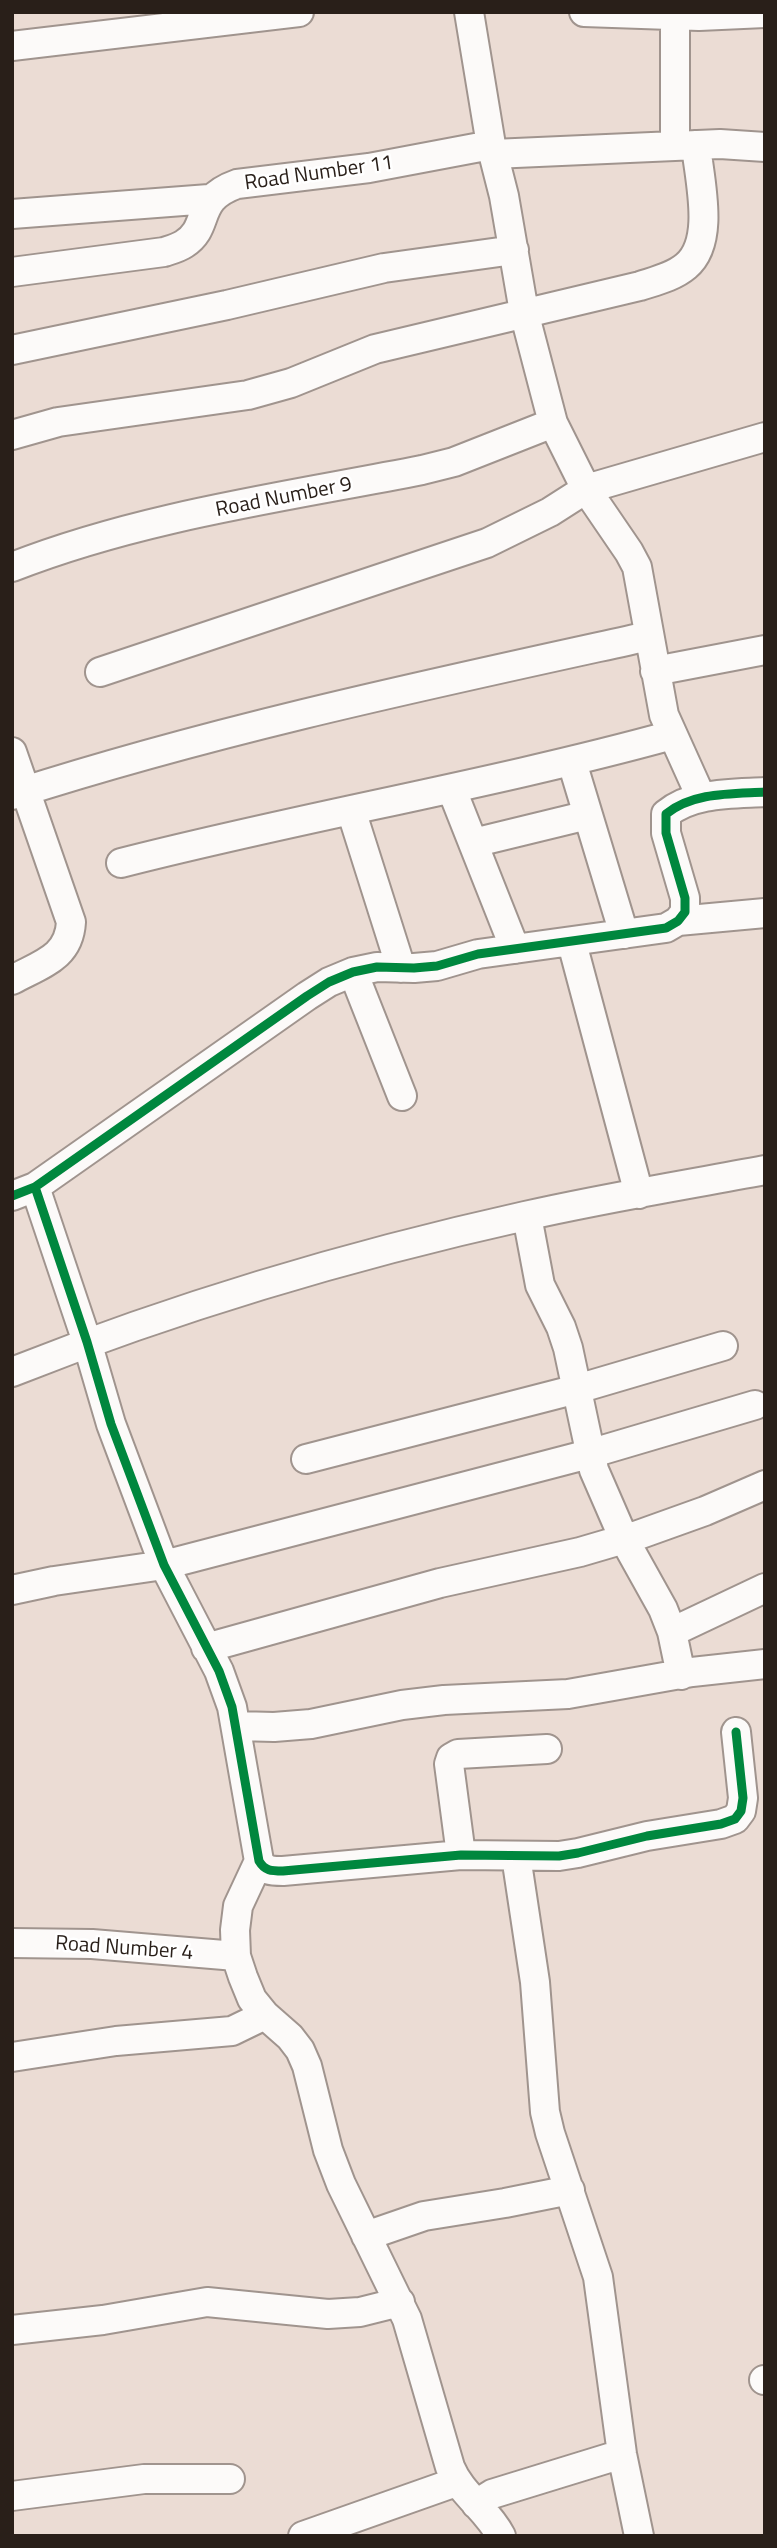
<!DOCTYPE html>
<html>
<head>
<meta charset="utf-8">
<style>
	body { margin:0 }
	#map { position:relative; width:777px; height:2548px; overflow:hidden; background:#ebdcd4; font-family:"Titillium Web",sans-serif }
	canvas { display:block }
	.frame { position:absolute; inset:0; border:14px solid #291f19; pointer-events:none }
</style>
</head>
<body>
<div id="map">
<canvas width="777" height="2548"></canvas>
<div class="frame"></div>
</div>
<script>
const ctx = document.querySelector('canvas').getContext('2d');
ctx.lineJoin = 'round';
function strokePath(path, color, width, dash) { ctx.strokeStyle = color; ctx.lineWidth = width; ctx.lineCap = dash ? 'butt' : 'round'; ctx.setLineDash(dash || []); ctx.stroke(path); }
function write(font, color, halo, rows, align = 'center') {
  ctx.font = font + ' "Titillium Web",sans-serif'; ctx.lineWidth = 5; ctx.setLineDash([]); ctx.textBaseline = 'middle'; ctx.strokeStyle = halo; ctx.fillStyle = color; for (const [text, x, y, turn = 0] of rows) {
    ctx.save(); ctx.translate(x, y); ctx.rotate((+turn || 0) * Math.PI / 180); ctx.textAlign = isNaN(turn) ? turn : align; if (halo) ctx.strokeText(text, 0, 0); ctx.fillText(text, 0, 0); ctx.restore();
  }
}
const minor = new Path2D(`
	M469,12L491,145L504,196L524,312L553,423L586,489L629,552L637,567L664,715L701,797
	M584,12L699,16L765,13
	M12,46L299,12
	M675,145V15
	M493,154L720,144L765,147
	M12,214L209,199
	M12,272L164,252C170,250 178,248 184,244C212,226 192,200 237,184L369,168L491,145
	M12,350L227,305L384,268L514,250
	M12,435L58,422L248,395L291,383L375,349L640,286C655,281 673,277 686,266C716,241 699,179 696,145
	M12,567C142,516 285,497 422,470L454,462L553,423
	M655,671L765,650
	M100,672L487,543L550,512L586,489L765,437
	M12,752L71,922C69,958 41,964 12,980
	M572,762L624,934
	M452,790L515,949
	M12,795C221,728 435,683 649,636
	M351,810L401,968
	M473,843L588,815
	M121,863C304,816 490,785 672,735
	M678,921L765,913
	M572,943L639,1194
	M353,972L402,1096
	M35,1187L87,1342L111,1424L164,1565L219,1671L232,1707L259,1861C265,1871 271,1871 283,1871L461,1855L559,1856L578,1853L647,1836L721,1824L735,1819L741,1811L743,1798L736,1732
	M12,1196L35,1187L307,996L329,982L353,972L377,967L414,968L437,966L478,954L666,928L678,921L685,912V898L666,833V814C693,792 732,794 765,792
	M527,1216L540,1285L561,1327L568,1348L594,1470L624,1539L663,1609L672,1632L681,1675
	M12,1372C179,1306 350,1255 525,1216C604,1198 685,1185 765,1170
	M306,1459L577,1389L723,1346
	M12,1590L54,1581L164,1565L589,1454L755,1405
	M672,1632L765,1588
	M206,1648L440,1583L580,1552L638,1535L705,1511L765,1485
	M237,1726L274,1727L311,1724L402,1705L444,1700L568,1694L692,1672L765,1664
	M461,1855L449,1764L451,1758L458,1754L547,1749
	M516,1856L535,1982L545,2112L550,2133L598,2277L622,2454L639,2536
	M259,1861L238,1906L235,1930L236,1956L243,1977L252,1999L265,2015L290,2037L300,2050L307,2066L328,2150L341,2184L407,2319L450,2467C461,2494 487,2509 501,2536
	M12,1943L92,1944L236,1956
	M12,2057L116,2041L232,2031L265,2015
	M366,2236L424,2216L505,2203L570,2190
	M12,2330L103,2320L207,2302L328,2314L360,2312L400,2302
	M764,2380H765
	M12,2496L144,2479H230
	M476,2504L492,2494L622,2454
	M303,2536L456,2482`);
strokePath(minor, '#a0948e', 32);
strokePath(minor, '#fcfaf9', 28);
strokePath(new Path2D(`
	M35,1187L87,1342L111,1424L164,1565L219,1671L232,1707L259,1861C265,1871 271,1871 283,1871L461,1855L559,1856L578,1853L647,1836L721,1824L735,1819L741,1811L743,1798L736,1732
	M12,1196L35,1187L307,996L329,982L353,972L377,967L414,968L437,966L478,954L666,928L678,921L685,912V898L666,833V814C693,792 732,794 765,792`), '#00873e', 9);
write('21px', '#291f19', '#fff', [
	["Road Number 11",319,174,-8],
	["Road Number 9",284,498,-11],
	["Road Number 4",124,1949,4]
]);
</script>
</body>
</html>
